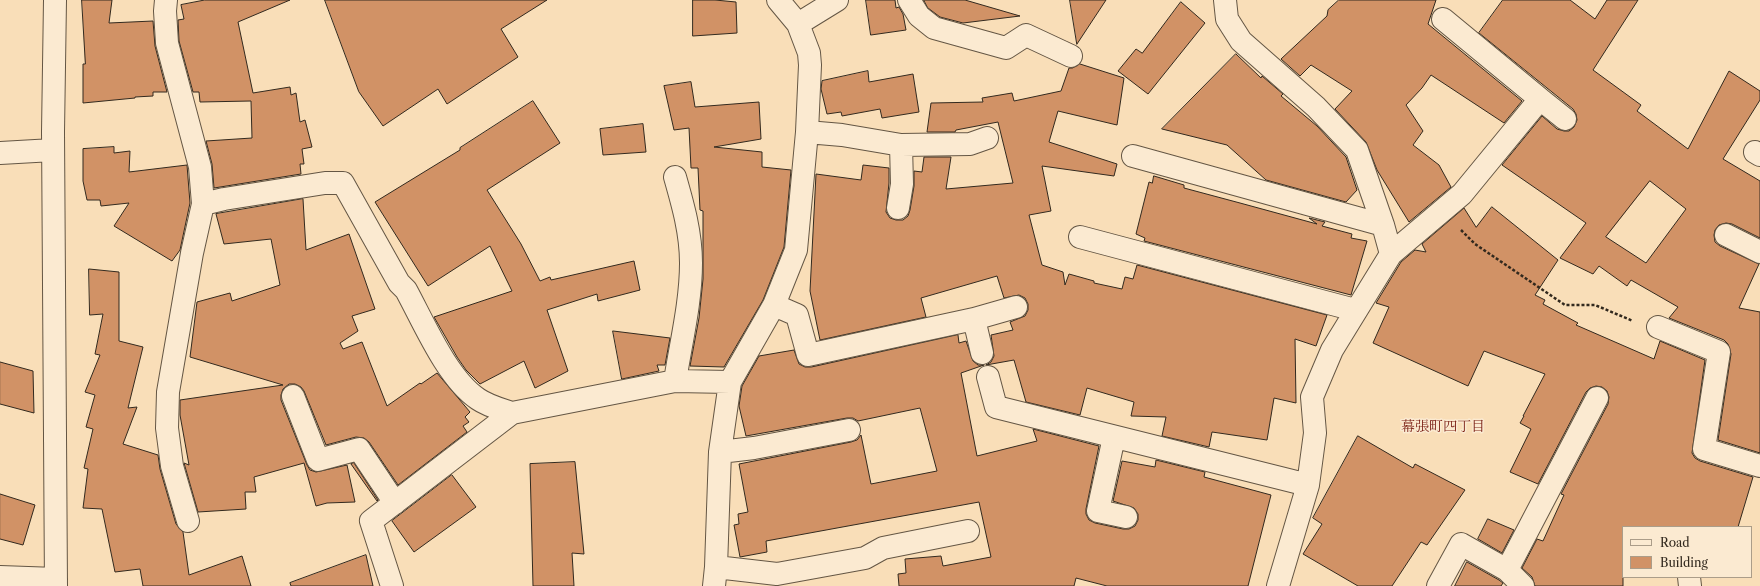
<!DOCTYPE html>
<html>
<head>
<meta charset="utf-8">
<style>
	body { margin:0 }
	#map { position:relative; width:1760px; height:586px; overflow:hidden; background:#f9deb8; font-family:"Libre Caslon Text",serif }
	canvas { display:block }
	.legend { position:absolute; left:1622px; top:526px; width:130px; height:52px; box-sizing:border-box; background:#fbead1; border:1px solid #ab9d89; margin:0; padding:5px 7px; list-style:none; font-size:12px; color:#32291e }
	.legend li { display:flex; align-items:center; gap:8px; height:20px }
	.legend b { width:20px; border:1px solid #ab9d89 }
</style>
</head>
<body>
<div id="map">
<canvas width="1760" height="586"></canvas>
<ul class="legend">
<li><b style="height:5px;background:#fbead1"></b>Road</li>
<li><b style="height:11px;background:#d19266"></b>Building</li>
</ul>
</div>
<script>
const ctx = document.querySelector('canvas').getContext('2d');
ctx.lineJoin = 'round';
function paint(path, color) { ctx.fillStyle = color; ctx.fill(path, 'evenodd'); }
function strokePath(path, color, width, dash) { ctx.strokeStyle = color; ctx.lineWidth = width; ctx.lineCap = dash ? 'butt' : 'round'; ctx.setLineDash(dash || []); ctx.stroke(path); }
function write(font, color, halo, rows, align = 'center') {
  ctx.font = font + ' "Libre Caslon Text","Noto Serif JP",serif'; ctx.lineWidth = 3; ctx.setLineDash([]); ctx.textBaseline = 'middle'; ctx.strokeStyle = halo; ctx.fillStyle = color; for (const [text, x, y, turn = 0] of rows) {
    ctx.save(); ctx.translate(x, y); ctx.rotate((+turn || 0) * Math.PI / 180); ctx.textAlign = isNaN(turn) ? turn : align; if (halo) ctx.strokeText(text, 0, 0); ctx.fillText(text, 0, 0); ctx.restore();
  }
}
const building = new Path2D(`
	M82,0H112L109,23L153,21L155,46L167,92H153V96L135,97V98L83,103V64H85Z
	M205,0H290L238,22L253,93L290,87L291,95L296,93L300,122L305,120L312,147L302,149L304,164H300L301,174L214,188L212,164L206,141L252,138L251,101L200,102L199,92H193L179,41L178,20L184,19L181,5Z
	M325,0H547L501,29L518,57L447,104L438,89L383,126L359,92Z
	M693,0H715L736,2L737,33L693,36Z
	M866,0H895L896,8L899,7L903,14L906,30L871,35Z
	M924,0H965L1020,16L963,23L940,17L928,8Z
	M1070,0H1106L1077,44Z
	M1339,0H1436L1428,24L1522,101L1504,123L1431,75L1422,88L1406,105L1423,131L1413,145L1439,165L1451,187L1409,222L1377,170L1366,142L1335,109L1352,91L1311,65L1300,76L1281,59L1327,16L1328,10Z
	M1503,0H1570L1595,19L1607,0H1638L1593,70L1641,105L1637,111L1688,149L1729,71L1760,91V100L1723,159L1760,181V238L1732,224L1726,223L1719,225L1715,230L1714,235L1715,242L1720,246L1759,264L1739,308L1760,312V453L1718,440L1731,354L1728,344L1724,340L1669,318L1678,307L1631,280L1627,286L1599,266L1593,274L1560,258L1586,223L1502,165L1542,116L1557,129L1564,131H1569L1574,127L1577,120L1576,114L1573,109L1479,33ZM1650,181L1686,209L1646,263L1606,237Z
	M1181,2L1205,23L1148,94L1118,71L1136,49L1142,53Z
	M1236,54L1261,78L1262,76L1283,94L1281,96L1317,126L1346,157L1357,190L1346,202L1266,180L1227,145L1162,129Z
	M1080,64L1124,78L1117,125L1058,111L1049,142L1117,164L1114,176L1042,166L1051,211L1029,215L1042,265L1063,272L1065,285L1069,274L1094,281V283L1122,289L1125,277L1133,279L1137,265L1327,315L1316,346L1295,339L1296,403L1274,398L1267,440L1212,432L1209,447L1162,436L1166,417L1131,416L1134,402L1087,388L1080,415L1026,402L1014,360L986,365L991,362L994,356L991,335L1013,330L1010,322L1025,316L1028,310V304L1025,298L1019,295L1004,298L997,276L921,298L926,317L820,340L810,291L816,174L861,180L863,165L889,168V183L886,212L890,218L896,220H903L908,216L910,210L914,186V171L922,172L924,157H951L946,189L1013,183L998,122L956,130L955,132H927L931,103L983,102L982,98L1012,93L1014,101L1061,91L1069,68H1072Z
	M868,71L869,82L913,74L919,112L882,118L880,109L842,116L841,112L827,114L821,89L822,81Z
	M691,82L695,107L759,102L761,139L714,147L762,152V167L791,170L784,247L763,300L724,367L690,366L699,318L703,279V211L700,210L698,168H691L689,128L674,130L664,86Z
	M533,101L560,143L487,190L521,244L540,281L550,277L551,280L634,261L640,290L598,301L597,294L547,310L568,371L535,388L524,361L480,384L466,370L457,357L434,317L512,291L490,246L428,286L375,202L460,150V148Z
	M643,124L646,152L603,155L600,129Z
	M114,147V153L130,151L129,172L187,165L190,203L180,250L172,261L114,226L129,203L101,206L100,200H87L83,181V149Z
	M1154,176L1184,185V188L1240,203L1317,224L1309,218L1325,222L1322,226L1352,234L1351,238L1367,241L1351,295L1144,241L1145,238L1136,234L1149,182L1152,183Z
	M303,199L306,250L349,234L375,309L352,316L358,331L340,343L343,349L362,342L387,406L420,383L421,384L437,373L470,412L465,417L469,422L463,426L467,432L398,485L369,442L364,438L356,437L326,445L304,391L301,387L295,384H289L283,389L281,395V400L307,465L310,470L316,472L347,465L355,502L327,503L316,506L304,463L254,477L256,492H245L246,509L198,512L184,463L189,465L180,415V400L283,385L190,357L197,302L230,293L232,301L280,285L271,239L224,244L216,214Z
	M1492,207L1558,260L1535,295L1545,300L1543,304L1578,323L1576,325L1654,359L1660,341L1705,360L1692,453L1695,458L1700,461L1753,477L1738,527H1623V586H1535L1532,577L1522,568L1537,539L1543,541L1564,495L1561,494L1608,404L1609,397L1607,391L1602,387L1596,386L1590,388L1586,392L1538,484L1510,472L1531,429L1520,423L1524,416H1523L1545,374L1484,351L1468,386L1373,343L1389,307L1376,303L1401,262L1415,250L1426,252L1422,244L1464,208L1476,227Z
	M89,269L119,272V341L143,347L128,408L137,407L123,444L158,455L160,469L176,524L183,532L189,575L242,556L251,586H143L140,569L115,572L102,509L83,508L88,469L84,468L93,429L86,427L95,395L85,392L100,355L95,354L103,314L90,315Z
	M613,331L670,338L665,365H657L659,371L622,379Z
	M958,335L959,343L966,341L973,361L978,365H984L961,373L977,456L1037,441L1033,429L1099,446L1086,509V514L1089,520L1095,523L1123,529H1129L1135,526L1138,520V514L1134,508L1113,501L1122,461L1155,467L1156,460L1205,472L1204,477L1271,495L1248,586H1107L1076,578L1074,586H899L898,574L906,573L905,559L941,556L943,566L991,557L979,502L766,541L767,552L740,557L734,525L739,524L738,514L748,512L739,464L851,442L857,440L861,435L871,484L937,471L920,408L858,421L853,418H847L746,436L739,406L742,386L759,356L794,350L799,364L805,367H811Z
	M0,362L33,371L34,413L0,404Z
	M1358,436L1413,468L1415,464L1465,490L1427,545L1421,542L1392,586H1358L1303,554L1322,524L1313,518Z
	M575,462L584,554L572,553L574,586H533L530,464Z
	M354,463L378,500L377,501L351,464Z
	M452,475L476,507L414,552L392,521Z
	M0,494L35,505L23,545L0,539Z
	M1488,519L1514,530L1502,553L1478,539Z
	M366,555L373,586H291L290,583Z
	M1467,562L1499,580L1503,583L1501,586H1455Z`);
paint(building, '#d19266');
strokePath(building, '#32291e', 1);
const minor = new Path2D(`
	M55,0L53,132L56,586
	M166,0L165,11L167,43L200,167L203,204L192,253L168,392L167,428L172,466L188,521
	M778,0L798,24L809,53L810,65L807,132L796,250L774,305L797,315L808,355L974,319L982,353
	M909,0L919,16L934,28L1006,48L1026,35L1071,56
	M1225,0L1227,19L1241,41L1316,107L1357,150L1383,225L1391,254
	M798,24L837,0
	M1540,99L1565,119
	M807,132L842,135L901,145L970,144L987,138
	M1755,152L1760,155
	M0,153L53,150
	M1133,156L1383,225
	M675,177C683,205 691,233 691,263C691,302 681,342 675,381
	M203,204L224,199L325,183H343L399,283L406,290C424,323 447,378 478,399C488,406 500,409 512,413
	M898,208L902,184L901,145
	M1726,235L1760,252
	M1080,237L1355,310
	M974,319L1016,307
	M1658,327L1719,352L1704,449L1760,466
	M988,377L996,407L1308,485
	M293,396L318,460L359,449L395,503
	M1114,437L1098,511L1126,517
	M720,452L754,448L849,430
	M716,567L777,574L865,558L883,548L968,531
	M1507,570L1597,398
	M0,577L56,579
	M1689,577L1690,586
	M392,586L371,521L512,413L675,381L730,382L774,305
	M714,586L716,567L720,452L730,382
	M1278,586L1308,485L1315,433L1312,397L1332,350L1391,254L1462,194L1540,99L1443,19
	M1438,586L1461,544L1507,570L1523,586`);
strokePath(minor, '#645644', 24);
strokePath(new Path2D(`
	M1461,230L1475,244L1565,305H1595L1633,321`), '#32291e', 2.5, [3, 2]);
strokePath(minor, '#fbead1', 22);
write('14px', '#7a1f14', '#fbead1', [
	["幕張町四丁目",1443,427]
]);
</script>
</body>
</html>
